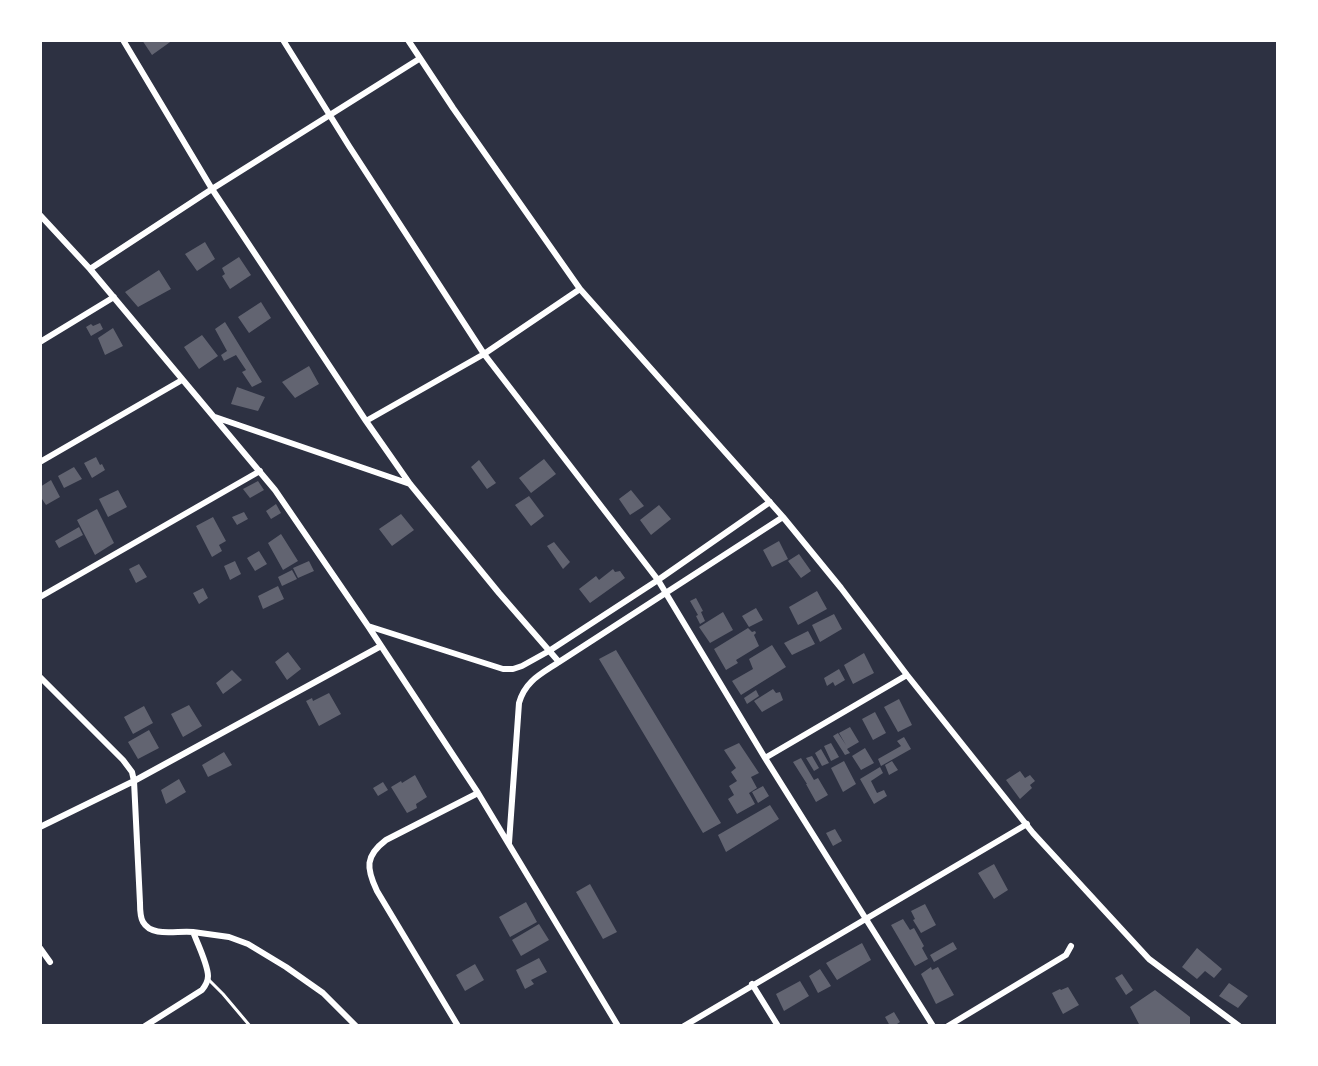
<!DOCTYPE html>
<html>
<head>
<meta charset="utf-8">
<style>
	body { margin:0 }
	#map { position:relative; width:1318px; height:1066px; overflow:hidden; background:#2d3142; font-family:Barlow,sans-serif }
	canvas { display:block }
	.frame { position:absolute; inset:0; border:42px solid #fff; pointer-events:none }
</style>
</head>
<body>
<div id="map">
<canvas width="1318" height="1066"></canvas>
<div class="frame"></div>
</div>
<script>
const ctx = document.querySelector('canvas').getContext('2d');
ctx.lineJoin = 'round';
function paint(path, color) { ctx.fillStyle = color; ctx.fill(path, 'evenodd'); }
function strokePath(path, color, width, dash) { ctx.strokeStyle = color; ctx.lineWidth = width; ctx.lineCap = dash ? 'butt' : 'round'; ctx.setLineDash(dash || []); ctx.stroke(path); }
paint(new Path2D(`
	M142,40H173L152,55Z
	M205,242L215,259L197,271L185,254Z
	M239,257L251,275L230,289L222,276L225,274L222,268Z
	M159,270L171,289L138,307L125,292Z
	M261,302L271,318L249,333L238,317Z
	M225,322L262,382L252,387L242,372L246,370L236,355L224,361L221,355L227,351L215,329Z
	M100,323L103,329L91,336L86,327L91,324L93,326Z
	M113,328L123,346L105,355L98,338Z
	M202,335L218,356L199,369L184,347Z
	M309,366L319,384L295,398L282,382Z
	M237,387L265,397L258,411L231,404Z
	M96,457L100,465L102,464L105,470L92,478L84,463Z
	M544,459L556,474L531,493L519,478Z
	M479,460L496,483L487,489L471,467Z
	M74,467L82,479L64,488L58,476Z
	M51,480L60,497L46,505L40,496V487Z
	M258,481L264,490L250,498L243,489Z
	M118,490L127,507L108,517L99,499Z
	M631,490L644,506L630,515L619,499Z
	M529,496L544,516L531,526L515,505Z
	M276,504L281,513L271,519L266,511Z
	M659,505L671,519L651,535L640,520Z
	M97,509L114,543L95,555L77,520Z
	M244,512L248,519L237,525L232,517Z
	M401,514L414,530L392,546L379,529Z
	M213,517L226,541L219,545L222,551L212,557L196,526Z
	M79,527L83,535L59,548L55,541Z
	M281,534L298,561L283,570L268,543Z
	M779,541L788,559L772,567L763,550Z
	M554,542L570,562L563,569L547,546Z
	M259,551L267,564L255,571L247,558Z
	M799,554L811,571L801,578L788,561Z
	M235,561L241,574L230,580L224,566Z
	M309,561L314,571L298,578L293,568Z
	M139,564L147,577L136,583L129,569Z
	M613,569L615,572L620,571L625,578L590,603L579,589L596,576L599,580Z
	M292,570L297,579L282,586L278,577Z
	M278,586L284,599L263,609L258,596Z
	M203,588L208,598L199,604L193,593Z
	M817,591L827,609L798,625L789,607Z
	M696,598L703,611L701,612L705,621L700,624L696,616L698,615L690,601Z
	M756,608L763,620L749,627L742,616Z
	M723,612L733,630L710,643L699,627Z
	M834,614L842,629L820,642L812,625Z
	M748,628L752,632L755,631L756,633L754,635L759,646L736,660L738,663L726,670L714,649Z
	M808,631L815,644L792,655L784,643Z
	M772,645L786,667L741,695L732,681L753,669L749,659Z
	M616,650L721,823L703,833L599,659Z
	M288,652L301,669L287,680L275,662Z
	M864,653L874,673L853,684L844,665Z
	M839,669L845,680L835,686L833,682L827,686L824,678Z
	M232,670L242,680L223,694L216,683Z
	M773,689L776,693L780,692L783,700L762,712L754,701Z
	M756,690L759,696L747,704L744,698Z
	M329,693L341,714L319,726L306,701L312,698L313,701Z
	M899,699L912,725L898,732L884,707Z
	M189,705L202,726L183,737L171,714Z
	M144,706L153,723L133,734L124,717Z
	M875,712L886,733L873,740L862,719Z
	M850,727L859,742L847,749L850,753L845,755L833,736L838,733L846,745L839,733Z
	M149,730L159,748L138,759L128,742Z
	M904,737L911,749L881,766L878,759L901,746L897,741Z
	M739,743L759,773L751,777L757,788L749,793L755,804L737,814L728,799L734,795L729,786L737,781L731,772L736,768L724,750Z
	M831,743L839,757L831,761L824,746Z
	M865,748L874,763L861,770L852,756Z
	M821,749L829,763L822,766L815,753Z
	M224,752L232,765L208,777L202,765Z
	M812,756L819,768L814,771L806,758Z
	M801,758L814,780L818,778L828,795L816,802L806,784H807L793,762Z
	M844,761L856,784L843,792L831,768Z
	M892,761L898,770L889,775L885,765Z
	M880,767L883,773L871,781L877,793L884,790L887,796L874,804L860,779Z
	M1020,771L1025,778L1030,775L1035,781L1030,785L1032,788L1020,799L1006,780Z
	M415,775L427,797L416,804L417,808L407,813L391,787L401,781L402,783Z
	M179,779L186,792L166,804L161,790Z
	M383,782L388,790L378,796L373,788Z
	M763,786L769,796L758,803L752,792Z
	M770,805L779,819L726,852L718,835Z
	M835,829L842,841L833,846L826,833Z
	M994,864L1008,890L994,899L978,873Z
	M590,884L617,932L603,939L576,892Z
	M526,902L537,922L510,937L499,917Z
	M925,904L936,925L921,933L913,920L915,919L911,911Z
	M903,919L910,930L914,928L924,946L922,948L928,959L915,966L891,925Z
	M539,924L549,940L521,956L512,940Z
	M953,942L957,949L934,962L930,955Z
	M862,943L871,960L837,980L826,963Z
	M1197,948L1222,969L1214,978L1205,971L1197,979L1182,967Z
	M539,958L547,972L531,980L534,984L525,989L516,970Z
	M475,964L484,980L465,991L456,975Z
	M931,967L932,970L938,967L954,995L936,1004L921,974Z
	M820,969L831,986L818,993L809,976Z
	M1122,974L1133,990L1126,995L1115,978Z
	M800,981L809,996L784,1011L776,994Z
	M1229,983L1248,996L1238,1008L1219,996Z
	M1068,987L1079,1005L1063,1014L1052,993L1060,989L1061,990Z
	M1155,990L1190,1017V1026H1140L1130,1007Z
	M894,1012L900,1022L894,1026H890L885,1017Z`), '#626471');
strokePath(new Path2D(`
	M209,980L223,994L250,1026`), '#fff', 3);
strokePath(new Path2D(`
	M123,40L212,189L366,421L410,484L499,593L559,662
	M283,40L349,146L484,354L658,580L765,758L933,1026
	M408,40L453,108L580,289L783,517L841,588L907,675L1033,833L1149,959L1239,1026
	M40,215L90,269L275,490L368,626L478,793L618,1026
	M90,269L212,189L419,59
	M40,342L114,297
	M215,417L410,484
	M366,421L484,354L580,289
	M40,462L182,380
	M40,597L260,471
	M368,626L503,669H513L522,666L549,651L658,580L770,502
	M40,677L123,760L132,772L134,781L140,903C140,909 140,917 143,922C152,938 178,930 193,932C197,942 208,965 208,976C208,981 206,985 202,990L145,1026
	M765,758L907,675
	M40,827L134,781L381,646
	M509,843L519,703C525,681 541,674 559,662L783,517
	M193,932L229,937L248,944L286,967L323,993L356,1026
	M40,948L50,962
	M752,984L778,1026
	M458,1026L377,891C366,868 365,856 386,840L478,793
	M684,1026L1027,824
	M948,1026L1066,955L1071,946`), '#fff', 6);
</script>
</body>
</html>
